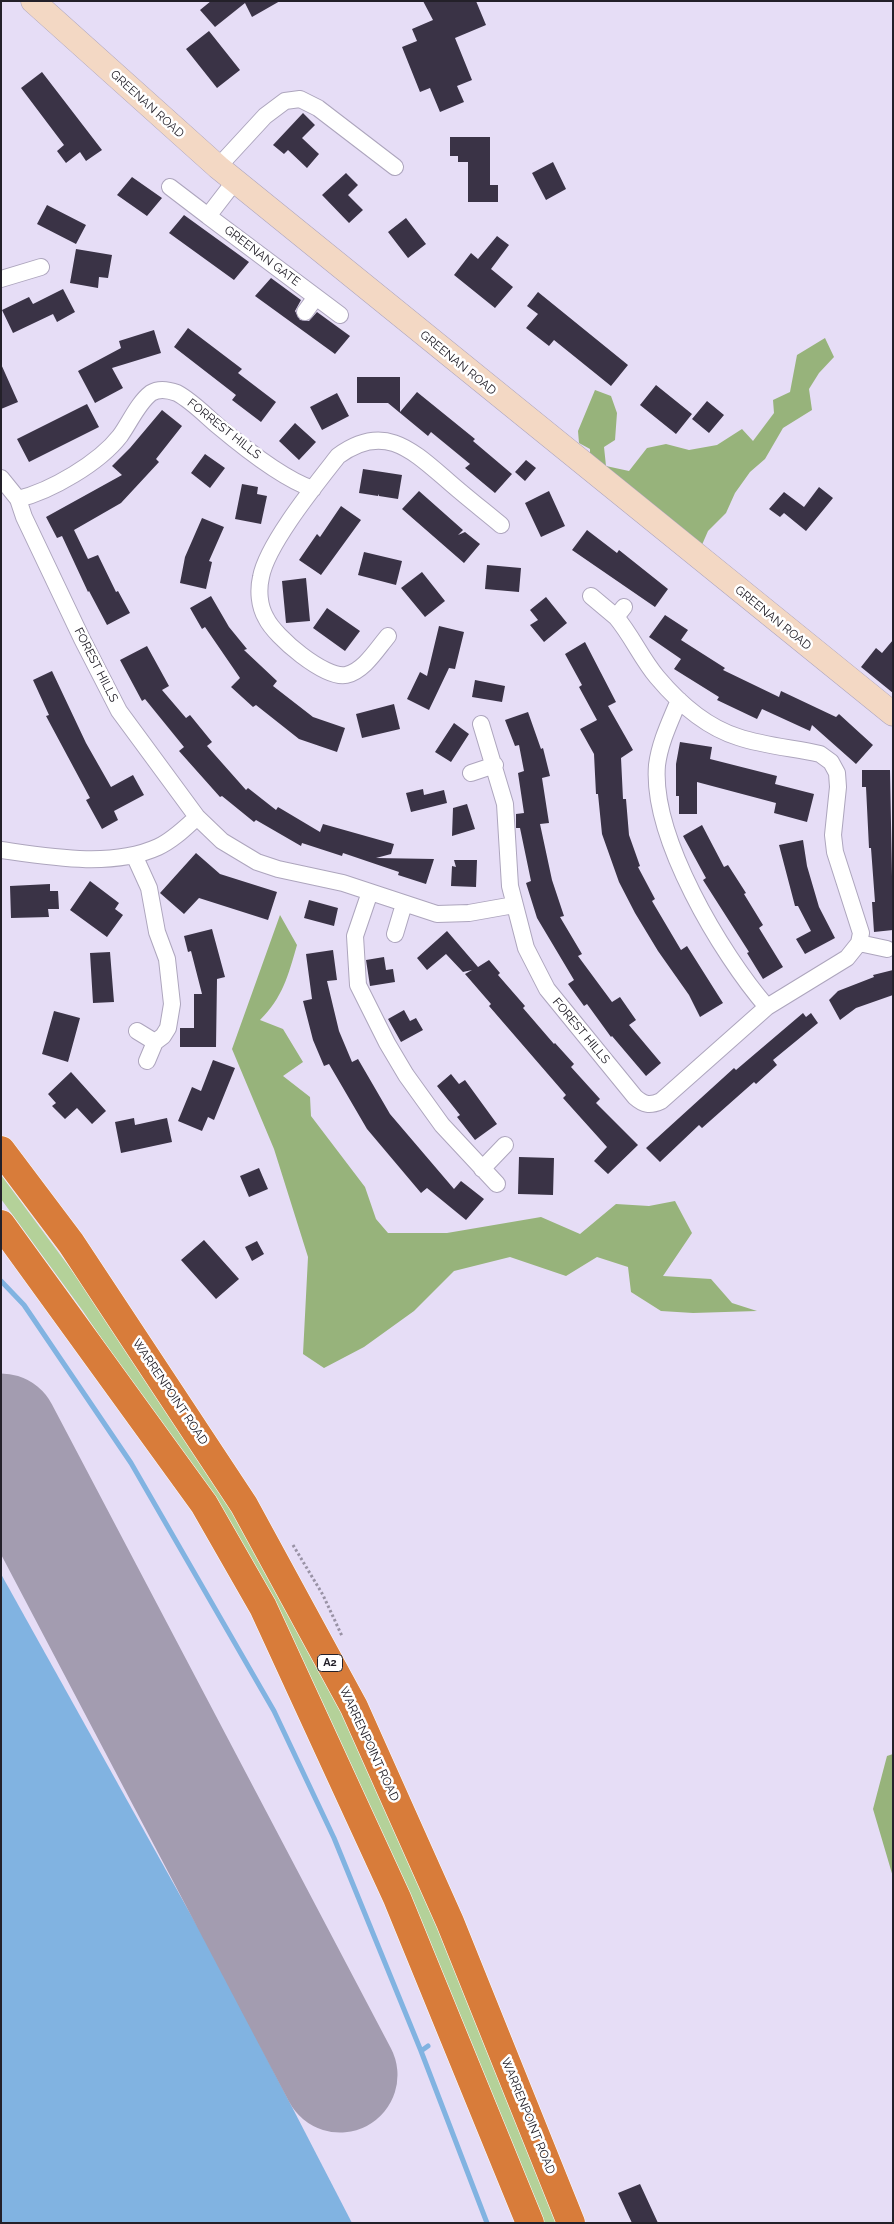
<!DOCTYPE html>
<html>
<head>
<meta charset="utf-8">
<style>
	body { margin:0 }
	#map { position:relative; width:894px; height:2224px; overflow:hidden; background:#e6ddf6; font-family:Raleway,sans-serif }
	canvas { display:block }
	.frame { position:absolute; inset:0; border:2px solid #232029; pointer-events:none }
</style>
</head>
<body>
<div id="map">
<canvas width="894" height="2224"></canvas>
<div class="frame"></div>
</div>
<script>
const ctx = document.querySelector('canvas').getContext('2d');
ctx.lineJoin = 'round';
function paint(path, color) { ctx.fillStyle = color; ctx.fill(path, 'evenodd'); }
function strokePath(path, color, width, dash) { ctx.strokeStyle = color; ctx.lineWidth = width; ctx.lineCap = dash ? 'butt' : 'round'; ctx.setLineDash(dash || []); ctx.stroke(path); }
function write(font, color, halo, rows, align = 'center') {
  ctx.font = font + ' Raleway,sans-serif'; ctx.lineWidth = 5; ctx.setLineDash([]); ctx.textBaseline = 'middle'; ctx.strokeStyle = halo; ctx.fillStyle = color; for (const [text, x, y, turn = 0] of rows) {
    ctx.save(); ctx.translate(x, y); ctx.rotate((+turn || 0) * Math.PI / 180); ctx.textAlign = isNaN(turn) ? turn : align; if (halo) ctx.strokeText(text, 0, 0); ctx.fillText(text, 0, 0); ctx.restore();
  }
}
paint(new Path2D(`
	M1,1175L162,1392L275,1575L376,1780L497,2062L560,2223H543L253,1566L83,1311L1,1199Z`), '#b4d199');
paint(new Path2D(`
	M825,338L834,357L819,373L809,389L812,410L783,428L765,459L750,472L735,493L726,513L708,531L701,547L648,507L637,491L624,490L590,464V449L579,443L578,431L595,390L611,396L617,413L615,440L604,447L606,466L629,471L647,448L666,444L689,450L717,445L742,429L753,441L774,413L773,400L790,392L797,355Z
	M280,915L297,945C288,976 283,997 260,1020L283,1029L303,1062L283,1076L310,1097L311,1116L365,1187L376,1219L388,1233H447L541,1217L580,1234L616,1204L649,1206L675,1201L692,1233L663,1276L711,1279L732,1303L757,1311L693,1313L661,1311L631,1292L628,1267L597,1257L566,1276L510,1257L454,1271L414,1311L364,1347L324,1368L303,1354L308,1257L274,1149L232,1049Z
	M893,1754V1877L873,1809L887,1756Z`), '#97b37b');
paint(new Path2D(`
	M1,1574L215,1958L352,2223H1Z`), '#81b3e1');
strokePath(new Path2D(`
	M1,1281L24,1305L131,1463L274,1711L334,1838L421,2051
	M428,2046L421,2051L487,2223`), '#81b3e1', 5);
strokePath(new Path2D(`
	M1,1431L340,2075`), '#a39cb0', 115);
paint(new Path2D(`
	M211,1H280L252,17L245,3L215,27L200,10Z
	M423,1H476L486,25L455,38L472,80L457,86L464,102L440,112L430,88L420,92L402,47L417,41L412,29L433,20Z
	M209,31L240,70L217,88L186,49Z
	M42,72L102,150L86,161L80,152L66,163L57,151L64,145L21,88Z
	M303,113L315,125L302,138L319,154L307,168L288,150L284,154L273,145Z
	M450,137H490V185H498V202H468V162H458V156H450Z
	M553,162L566,189L546,200L532,173Z
	M346,173L358,185L348,195L363,210L349,223L322,195Z
	M132,177L162,198L147,216L117,195Z
	M47,205L86,225L76,244L37,224Z
	M184,215L249,262L234,280L169,233Z
	M406,218L426,244L408,258L388,232Z
	M497,236L509,245L491,269L513,287L495,308L454,275L471,253L478,259Z
	M76,249L112,255L108,278L99,277L98,288L70,283Z
	M271,278L301,300L295,311L300,320L309,321L317,312L350,336L335,354L255,296Z
	M63,289L75,312L57,322L53,314L13,333L2,310L29,297L33,304Z
	M538,292L628,365L611,386L554,340L549,346L526,328L538,314L527,306Z
	M188,328L242,369L238,373L276,402L261,422L232,400L236,395L174,347Z
	M154,330L161,353L112,368L123,388L95,403L78,371L121,348L119,341Z
	M1,364L18,402L1,409Z
	M357,377H400V412L417,392L475,439L473,441L512,474L495,493L465,468L470,464L431,432L428,436L388,403H357Z
	M656,385L692,414L676,434L640,405Z
	M337,393L349,416L322,430L310,407Z
	M707,401L724,415L709,433L692,419Z
	M87,404L99,427L29,462L17,439Z
	M162,410L182,426L156,459L159,462L121,503L74,530L88,559L98,555L116,592L118,591L130,613L107,625L89,591L88,592L62,536L57,538L46,517L122,475L112,466L130,448Z
	M295,423L316,442L299,460L279,441Z
	M205,454L225,468L210,488L191,473Z
	M526,460L536,468L525,481L515,472Z
	M363,469L402,475L398,499L379,496V494L378,496L359,493Z
	M242,484L258,487L257,494L267,496L261,524L235,519Z
	M819,487L833,498L806,531L784,513L780,517L769,509L784,492L804,507Z
	M419,491L463,530L458,535L465,532L480,544L464,563L402,509Z
	M549,491L565,526L541,537L525,503Z
	M341,506L361,520L321,575L299,560L317,534L320,537Z
	M202,518L224,527L209,561L212,562L206,589L180,583L185,557Z
	M587,530L617,553L619,550L668,589L655,607L572,550Z
	M364,552L402,561L396,585L358,575Z
	M487,565L521,568L519,592L485,589Z
	M422,572L445,601L425,617L401,588Z
	M306,578L310,621L286,623L282,581Z
	M211,596L229,627L247,649L244,650L277,681L273,686L313,717L345,728L337,752L299,739L256,705L253,707L231,687L240,678L205,627L202,629L190,608Z
	M546,597L567,623L544,642L530,625L538,620L530,610Z
	M327,608L360,631L345,651L313,628Z
	M665,615L688,630L681,640L725,668L723,670L779,697L781,691L836,717L839,714L873,745L856,764L812,725L810,731L762,709L757,719L717,700L719,697L674,669L681,659L649,637Z
	M439,626L464,632L455,669L449,668L429,710L407,699L420,672L427,676Z
	M893,640V693L861,667L876,648L882,653Z
	M585,642L616,702L608,706L633,750L621,758L623,799H626L629,835L640,866L638,867L655,899L652,901L681,950L687,946L723,1003L700,1017L689,995L658,951L635,913L619,882L602,834L598,794H596L594,754L580,729L597,720L579,687L582,685L565,654Z
	M147,646L169,686L162,690L186,718L190,715L212,742L207,746L246,790L248,788L276,810L278,807L320,832L323,824L394,844L391,854L376,858L434,859L426,884L398,875L399,872L343,853L342,856L302,843L301,846L256,820L254,822L222,796L220,797L179,751L184,747L145,699L142,701L120,660Z
	M52,671L86,743L111,787L133,775L144,795L114,811L118,820L102,829L86,800L90,798L46,716L49,715L33,680Z
	M475,680L505,686L502,702L472,697Z
	M394,704L400,729L362,738L356,714Z
	M528,712L541,749L543,748L550,776L542,778L549,823L540,824L552,880L564,916L560,917L582,954L578,956L612,1002L620,997L636,1020L629,1025L661,1063L646,1076L612,1036L611,1037L587,1004L584,1006L568,984L574,980L537,918L526,883L531,881L520,828H516V814L524,813L518,773L524,771L519,745L515,746L505,720Z
	M454,723L469,734L451,762L435,752Z
	M680,742L712,747L710,759L777,776L775,784L814,794L807,822L774,813L776,803L697,782V814H679V796H676V764Z
	M862,770H890L893,930L874,932L872,902H875L871,848H869L866,787H862Z
	M423,789L424,795L444,790L447,803L411,812L406,793Z
	M467,804L475,829L452,836L453,808Z
	M702,825L724,867L728,865L746,893L744,894L763,925L759,928L783,967L763,979L747,953L749,952L703,880L706,878L683,836Z
	M803,840L807,866L819,907L835,938L805,954L796,939L811,931L798,906H795L779,845Z
	M196,853L220,874L277,892L268,920L199,898L184,914L160,893Z
	M454,860H477L476,887L451,886L452,866L456,867Z
	M90,881L119,903L115,909L123,915L107,937L70,910Z
	M50,884V891H58L59,909H48L49,917L11,918L10,886Z
	M309,900L338,908L334,926L304,918Z
	M212,929L225,977L217,979L216,1047H180V1028H194V994H202L191,951L188,952L184,936Z
	M447,931L478,967L489,960L500,973L498,975L525,1006L523,1008L554,1044L555,1043L574,1064L571,1067L600,1099L596,1103L638,1145L608,1174L594,1161L607,1147L563,1098L566,1095L489,1006L491,1004L465,974L472,970L463,972L446,954L427,970L417,958Z
	M333,950L337,980L327,981L339,1031L352,1062L358,1059L390,1114L454,1189L461,1181L484,1199L466,1220L427,1188L421,1193L367,1129L329,1064L324,1066L313,1040L303,1001L312,999L306,954Z
	M110,952L114,1002L93,1003L90,953Z
	M384,957L386,970L393,969L395,982L370,986L366,960Z
	M893,970V995L856,1008L840,1020L829,1000L838,991L874,977L873,975Z
	M404,1010L410,1021L416,1018L423,1030L401,1042L388,1019Z
	M54,1011L80,1018L68,1062L42,1054Z
	M803,1013L806,1017L811,1013L818,1023L773,1060L777,1065L756,1084L754,1082L702,1128L699,1125L660,1162L646,1148L734,1068L736,1070Z
	M213,1060L235,1068L214,1120L208,1117L202,1131L178,1121L192,1087L201,1091Z
	M71,1072L106,1111L92,1124L77,1108L65,1119L52,1106L56,1103L48,1094Z
	M451,1074L459,1084L465,1080L497,1124L475,1140L457,1117L460,1115L437,1086Z
	M134,1118L135,1125L167,1118L172,1142L121,1153L115,1122Z
	M519,1157L554,1158L553,1195L518,1194Z
	M259,1168L268,1189L249,1197L240,1176Z
	M204,1240L239,1279L216,1299L181,1260Z
	M257,1241L264,1254L252,1261L245,1247Z
	M640,2184L658,2223H632L618,2193Z`), '#3a3346');
const street = new Path2D(`
	M218,167L265,116L285,101L300,99L318,108L395,167
	M235,181L208,216L340,315
	M170,187L208,216
	M1,279L41,267
	M305,312L316,297
	M1,478L18,499C51,491 99,463 120,436C130,422 138,403 151,393C159,388 169,390 177,393C192,401 205,415 218,426C243,447 283,479 313,489
	M18,499L24,517L82,639L119,711L197,817L222,841L257,862L278,869L343,883L437,914L469,913L514,905
	M591,596L616,617
	M624,607L616,617C632,636 641,658 657,677C678,702 706,727 738,737C765,746 793,748 820,754L831,762L837,773L838,787L833,835L835,852L861,933L859,943L847,958L767,1007
	M388,636C377,649 364,671 346,675C325,679 275,637 266,618C259,606 258,590 261,577C267,544 317,483 338,456C384,422 412,450 448,481C465,496 483,510 501,525
	M481,724L505,804L510,886L526,948L547,989L635,1097C644,1105 650,1106 661,1101L767,1007C721,954 651,837 657,765C660,742 670,722 679,700
	M471,773L495,765
	M1,850C50,857 112,868 158,847C173,840 185,828 197,817
	M134,855L149,888L157,932L167,959L172,1004L168,1028L163,1036L155,1042L147,1061
	M370,892L355,936L358,985L387,1043L406,1075L442,1125L497,1184
	M395,934L404,904
	M859,943L887,949
	M137,1031L155,1042
	M482,1169L505,1145`);
const secondary = new Path2D(`
	M33,1L218,167L893,714`);
const highway = new Path2D(`
	M1,1150L71,1243L244,1505L354,1707L450,1922L571,2223
	M1,1224L204,1504L263,1607L397,1898L530,2223`);
strokePath(street, '#ada5bd', 18);
strokePath(secondary, '#ada5bd', 25);
strokePath(highway, '#fff', 29);
strokePath(new Path2D(`
	M293,1545L323,1595L342,1636`), '#9992a5', 3, [2.5, 2.5]);
strokePath(street, '#fff', 16);
strokePath(secondary, '#f3d8c4', 24);
strokePath(highway, '#d87c3a', 28);
for (const [x, y, w] of [
	[330,1663,25]
]) { const box = new Path2D(); box.roundRect(x - w / 2, y - 8.5, w, 17, 4); ctx.fillStyle = '#fff'; ctx.fill(box); strokePath(box, '#232029', 1); }
write('bold 11px', '#232029', null, [
	["A2",330,1663]
]);
write('12px', '#232029', '#fff', [
	["GREENAN ROAD",147,104,42],
	["GREENAN GATE",262,256,37],
	["GREENAN ROAD",458,363,39],
	["FORREST HILLS",224,429,38],
	["GREENAN ROAD",773,618,39],
	["FOREST HILLS",96,665,63],
	["FOREST HILLS",581,1031,50],
	["WARRENPOINT ROAD",170,1392,56],
	["WARRENPOINT ROAD",369,1744,65],
	["WARRENPOINT ROAD",528,2116,68]
]);
</script>
</body>
</html>
